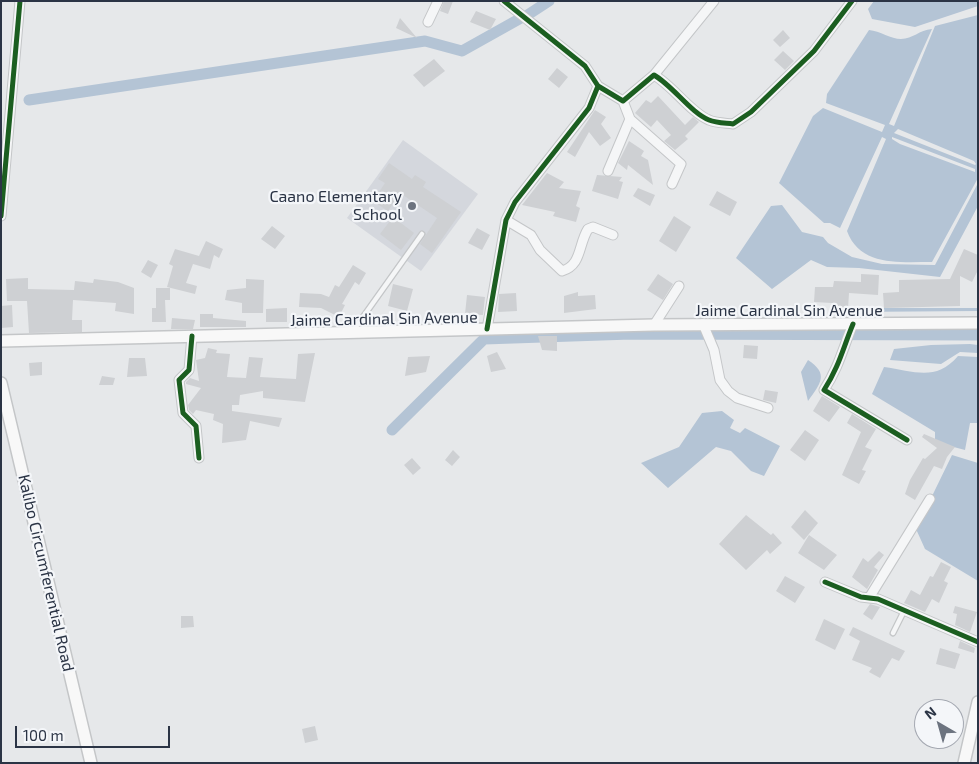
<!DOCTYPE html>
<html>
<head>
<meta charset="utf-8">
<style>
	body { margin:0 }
	#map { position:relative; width:979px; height:764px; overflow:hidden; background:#e6e8ea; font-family:"Exo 2",sans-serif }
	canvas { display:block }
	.frame { position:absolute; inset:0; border:2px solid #2b3445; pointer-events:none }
	.north { position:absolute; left:914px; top:699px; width:50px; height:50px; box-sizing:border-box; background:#f4f6f9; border:1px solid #a4a8b1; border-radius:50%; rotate:322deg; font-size:14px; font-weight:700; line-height:20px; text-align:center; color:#2b3445 }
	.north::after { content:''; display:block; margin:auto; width:18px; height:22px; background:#6c737f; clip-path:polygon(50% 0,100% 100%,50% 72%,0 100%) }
	.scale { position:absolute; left:15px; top:726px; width:155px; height:22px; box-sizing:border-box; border:2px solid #2b3445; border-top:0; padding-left:6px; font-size:15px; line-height:18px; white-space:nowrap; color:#2b3445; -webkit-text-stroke:4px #f4f6f9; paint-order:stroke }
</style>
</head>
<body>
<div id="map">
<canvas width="979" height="764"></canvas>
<div class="frame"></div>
<div class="north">N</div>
<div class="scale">100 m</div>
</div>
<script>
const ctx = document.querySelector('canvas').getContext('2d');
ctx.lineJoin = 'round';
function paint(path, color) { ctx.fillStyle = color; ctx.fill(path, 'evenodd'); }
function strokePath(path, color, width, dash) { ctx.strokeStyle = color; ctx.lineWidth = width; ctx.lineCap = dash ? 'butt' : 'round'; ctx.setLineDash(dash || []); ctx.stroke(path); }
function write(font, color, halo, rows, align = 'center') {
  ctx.font = font + ' "Exo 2",sans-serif'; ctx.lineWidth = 4.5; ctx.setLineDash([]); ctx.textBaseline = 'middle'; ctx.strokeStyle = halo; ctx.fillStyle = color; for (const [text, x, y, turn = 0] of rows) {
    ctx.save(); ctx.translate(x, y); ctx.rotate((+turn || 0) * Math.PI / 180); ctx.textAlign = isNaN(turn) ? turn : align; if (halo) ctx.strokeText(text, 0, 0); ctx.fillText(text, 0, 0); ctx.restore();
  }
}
paint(new Path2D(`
	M403,140L478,194L421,271L347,218Z`), '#d4d7dd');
paint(new Path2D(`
	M874,1H978V6L915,27L872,19L868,9Z
	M978,15V178L932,262C901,262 860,267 847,231L886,139L882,137L840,228L830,223H824L779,183L813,116L823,108L882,132L885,125L826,103L827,94L869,30C880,31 891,39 901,39C913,39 919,30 932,29L893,115L889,124L894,126L935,26ZM898,129L974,161L976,164L975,165L894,133ZM892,137L975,169V172L900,144L892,139Z
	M978,183V206L940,277L859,268L827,267L811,260L772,289L736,258L771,206L782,205L802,232L823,237L828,243L852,257L882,264L935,265Z
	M852,308H978V311L849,312Z
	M970,344L978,345V353L960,352L941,364L890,360L894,349L931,345Z
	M958,356L978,357V423H970L965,450L935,442V432L872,394L884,367C914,371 936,382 958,356Z
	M808,360C829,374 821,383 808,401L801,372Z
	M722,411L734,420L730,428L740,433L745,428L780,446L764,476L751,471L731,451L716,447L668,488L641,463L679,447L702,413Z
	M952,455L978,463V581L925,549L916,529Z`), '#b4c4d5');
strokePath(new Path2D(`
	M526,16L549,1
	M29,100L425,41L462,51L521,18
	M392,430L484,339L631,334L978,335`), '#b4c4d5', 11);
paint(new Path2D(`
	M444,1H453L448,14L440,11Z
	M476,11L496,19L490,30L470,22Z
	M400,18L417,38L396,28Z
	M783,30L790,38L780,47L773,40Z
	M783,51L794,61L785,70L774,60Z
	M434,59L445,71L424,87L413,75Z
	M557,68L568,77L559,88L548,79Z
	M658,96L685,125L693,117L699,122L685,136L688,139L675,150L664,141L671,135L657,120L651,127L635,113L646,100L651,103Z
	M595,110L606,117L601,124L611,138L600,146L589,132L575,157L567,152Z
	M629,141L644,151L641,156L648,160L653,185L628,165L627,170L618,163Z
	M389,163L412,179L415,175L426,182L423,187L461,212L432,253L420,244L437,218L400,193L388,211L373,201L385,183L378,179Z
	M547,173L564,182L559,188L581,191L576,206L580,208L576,222L553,216L555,212L522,205Z
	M597,175L622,177L619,181L623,182L618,199L592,191Z
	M638,188L655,195L650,206L633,196Z
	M717,191L737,202L730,216L709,205Z
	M674,216L691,227L676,252L659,241Z
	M393,217L414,233L401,250L380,234Z
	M272,226L285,236L275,249L261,239Z
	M477,228L490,235L482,250L468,243Z
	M206,241L223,249L219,258L214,255L210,269L193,264L186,283L197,286L195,294L167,287L173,266L169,264L175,249L199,256Z
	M964,249L978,255V270L972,282L960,276V306L884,308L883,293L899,292V280L950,279Z
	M148,260L158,265L151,278L141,272Z
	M353,265L366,273L359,285L355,282L342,304L345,305L339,317L321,308L299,307L300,293L321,294L329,297L335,285L339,287Z
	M658,274L673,284L663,300L647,290Z
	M861,274L879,275L878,295L849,293L848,309L832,308V303L814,302L815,287H833L834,281L861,282Z
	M28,278V289L74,290L75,281L93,283L94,279L118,282L134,288V314L115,311L116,303L73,300L72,320H82V332L29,333L27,301H7L6,279Z
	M246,279L264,280L263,313H242V303L225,300L227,290L246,288Z
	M393,284L413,289L407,311L388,306Z
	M156,288H170V300H165L166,322H152V308H156Z
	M578,292V296L595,295L596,309L564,313V296Z
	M516,293L517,311L498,312L499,294Z
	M467,295L485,297L483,315L465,314Z
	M12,305L13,327L1,328V306Z
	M287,308V322H266V309Z
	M200,314H213V318L246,321V327H200Z
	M172,318L195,320L193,329H171Z
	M538,336H557V351L542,350Z
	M744,345L758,346L757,359L743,358Z
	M208,348L217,350L216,353L230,354L227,377L246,378L249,357L263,358L260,377L296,379L298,354L315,353L305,402L263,398V391L240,395L239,405H232V411L282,418L279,427L250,421L246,440L222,443L223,424L213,420L214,414L196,410L193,414L189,410L188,405L201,388L186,384V382L190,378L199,381L196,360L205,358Z
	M497,352L506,369L491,372L487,356Z
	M430,356L426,372L405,376L408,357Z
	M129,358H145L147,376L127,377Z
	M42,362V375L30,376L29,363Z
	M102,376L115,378L113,385H99Z
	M765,390L778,392L776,403L763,400Z
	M822,396L840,407L829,422L813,411Z
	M852,414L876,429L865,447L872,450L862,470L866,471L859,484L842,475L861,432L847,423Z
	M805,430L819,440L805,461L790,450Z
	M924,434L955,447L947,457L942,469L934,466L915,500L905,494L910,480L923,458L925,459L937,448L922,437Z
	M453,450L460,457L452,466L445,460Z
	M412,458L421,468L413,475L404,465Z
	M805,510L818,523L804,540L791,527Z
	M746,515L771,535L773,533L782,543L770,554L767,550L746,570L719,544Z
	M809,535L837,555L824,570L798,553Z
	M879,551L884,555L874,567L878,570L867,589L852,577L863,558L868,562Z
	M941,562L951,567L944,581L948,583L939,603L932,599L925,612L904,603L911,590L920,595L930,576L933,577Z
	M785,576L805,587L795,603L776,591Z
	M870,604L880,607L872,620L863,614Z
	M955,606L977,612L970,632L955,625L957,614L953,613Z
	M181,616H193L194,627L181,628Z
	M824,619L845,629L835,650L815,640Z
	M853,627L905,651L899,661L892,658L880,678L869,672L872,668L852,660L860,641L849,635Z
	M960,641L975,648L974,653L958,648Z
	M940,648L960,654L955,669L936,664Z
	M315,726L318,740L305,743L302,729Z`), '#ced0d3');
const lane = new Path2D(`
	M353,331L422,234
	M893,633L904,611`);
const street = new Path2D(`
	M428,22L438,1
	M654,75L714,1
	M598,86L623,101L654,75C673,86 691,113 709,120C716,123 725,123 733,124L751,112L814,51L852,1
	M630,119L681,164L672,184
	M608,171L630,119L623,101
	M1,216L20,1
	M506,220L531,235L540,250L562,271C582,265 578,245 588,229L593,227L613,235
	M703,324L714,350L720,380L728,391L737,398L768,408
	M853,324C843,348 839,367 824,390L907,440
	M654,325L679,286
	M487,329L506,220L515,202L589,108L598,86L585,66L504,1
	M192,336L189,370L179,380L183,413L196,426L199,458
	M825,582L861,597L878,599L978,642
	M869,598L930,499`);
const secondary = new Path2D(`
	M1,341L654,325L978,323
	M1,383L91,763
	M964,763L978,702`);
strokePath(lane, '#c4c6c8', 7);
strokePath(street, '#c4c6c8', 11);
strokePath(secondary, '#c4c6c8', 14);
strokePath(lane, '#f5f6f7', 4.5);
strokePath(street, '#f5f6f7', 9);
strokePath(secondary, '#f8f8f8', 11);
strokePath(new Path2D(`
	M598,86L623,101L654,75C673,86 691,113 709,120C716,123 725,123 733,124L751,112L814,51L852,1
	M1,216L20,1
	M853,324C843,348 839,367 824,390L907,440
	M487,329L506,220L515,202L589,108L598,86L585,66L504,1
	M192,336L189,370L179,380L183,413L196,426L199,458
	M825,582L861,597L878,599L978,642`), '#1b5e20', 5);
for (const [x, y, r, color] of [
	[412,206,5,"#6c737f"]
]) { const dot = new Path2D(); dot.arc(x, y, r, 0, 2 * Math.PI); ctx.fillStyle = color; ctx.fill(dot); strokePath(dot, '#f4f6f9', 2); }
write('16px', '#2b3445', '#f4f6f9', [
	["Caano Elementary",402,197],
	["School",402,215]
], 'right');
write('16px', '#2b3445', '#f4f6f9', [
	["Jaime Cardinal Sin Avenue",789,311],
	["Jaime Cardinal Sin Avenue",384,319,-1],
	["Kalibo Circumferential Road",46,573,77]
]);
</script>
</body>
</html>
